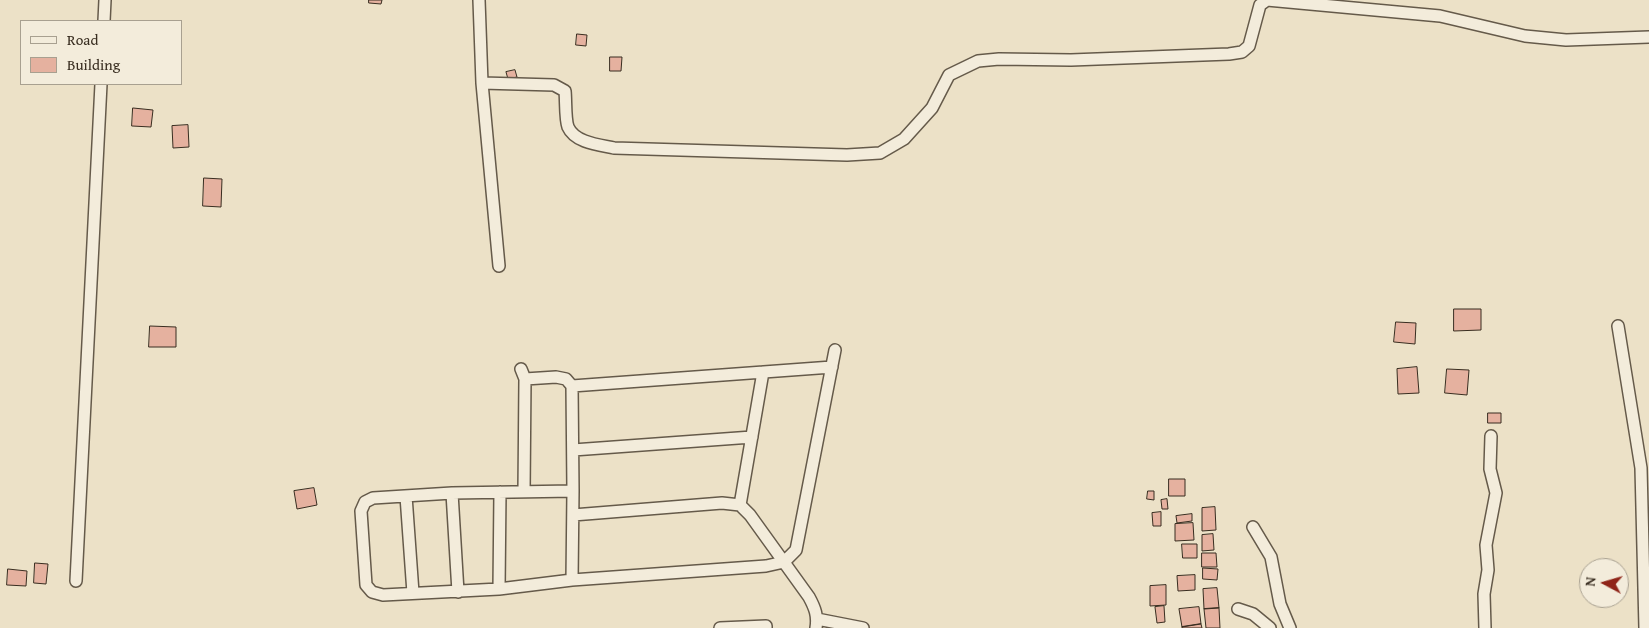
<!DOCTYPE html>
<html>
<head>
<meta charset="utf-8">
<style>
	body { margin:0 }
	#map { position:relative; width:1649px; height:628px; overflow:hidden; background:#ece1c7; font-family:"Gentium Book Plus",serif }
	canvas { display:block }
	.legend { position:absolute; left:20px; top:20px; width:162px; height:65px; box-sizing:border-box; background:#f3ecdb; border:1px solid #a8a090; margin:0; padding:6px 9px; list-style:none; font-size:15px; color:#382d20 }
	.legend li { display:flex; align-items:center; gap:10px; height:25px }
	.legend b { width:25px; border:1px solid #a8a090 }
	.north { position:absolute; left:1579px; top:558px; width:50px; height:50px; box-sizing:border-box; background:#f3ecdb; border:1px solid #a8a090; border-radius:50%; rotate:276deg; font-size:14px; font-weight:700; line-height:20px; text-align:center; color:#382d20 }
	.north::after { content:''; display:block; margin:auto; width:18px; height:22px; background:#8f2418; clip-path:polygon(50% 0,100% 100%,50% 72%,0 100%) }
</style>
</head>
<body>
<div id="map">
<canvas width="1649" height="628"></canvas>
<ul class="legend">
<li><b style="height:6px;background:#f3ecdb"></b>Road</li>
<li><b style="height:14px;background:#e5b19f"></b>Building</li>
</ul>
<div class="north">N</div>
</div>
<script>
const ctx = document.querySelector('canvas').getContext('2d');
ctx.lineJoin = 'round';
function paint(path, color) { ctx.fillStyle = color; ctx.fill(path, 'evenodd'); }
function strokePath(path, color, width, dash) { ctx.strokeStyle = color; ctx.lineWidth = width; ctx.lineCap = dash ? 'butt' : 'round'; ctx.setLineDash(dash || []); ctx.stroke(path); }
const building = new Path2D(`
	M369,0H382L381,4L369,3Z
	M577,34L587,35L586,46L576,45Z
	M610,57H622L621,71H610Z
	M515,70L517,77L508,79L506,72Z
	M133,108L153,110L151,127L132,126Z
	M188,125L189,147L173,148L172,126Z
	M204,178L222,179L221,207L203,206Z
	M1454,309H1481V330L1454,331Z
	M1396,322L1416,323L1415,344L1394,342Z
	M150,326L176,327V347H149Z
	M1417,367L1419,393L1398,394L1397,369Z
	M1447,369L1469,370L1467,395L1445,393Z
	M1488,413H1501V423H1488Z
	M1169,479H1185V496H1169Z
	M314,488L317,505L297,509L294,491Z
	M1148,491H1154V500L1147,499Z
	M1167,499L1168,509H1162L1161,500Z
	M1215,507L1216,530L1202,531V508Z
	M1161,512V526H1153L1152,513Z
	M1192,514V521L1177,523L1176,516Z
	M1193,523L1194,540L1175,541V524Z
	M1213,534L1214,550L1202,551V535Z
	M1182,544H1197V558H1183Z
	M1202,553H1216L1217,567H1202Z
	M35,563L48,564L46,584L34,583Z
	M1203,568L1218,569L1217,580L1203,579Z
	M8,569L27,571L26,586L7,585Z
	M1195,575V590L1178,591L1177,576Z
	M1166,585V605L1150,606V586Z
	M1217,588L1219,608L1204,609L1203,589Z
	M1164,606L1165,622L1157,623L1155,607Z
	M1199,607L1201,624L1182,627L1179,609Z
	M1219,608L1220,628H1206L1204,609Z
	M1201,624L1202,628H1182V627Z`);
paint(building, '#e5b19f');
strokePath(building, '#382d20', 1);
const minor = new Path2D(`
	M479,0L482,83L554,85L565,91C566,100 565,119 568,127C575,143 600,145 614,148L847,155L880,153L904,139L932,108L949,75L978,61L999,59L1071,60L1229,54L1242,52L1249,46L1260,5L1267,0L1440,16L1525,36L1566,40L1649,37
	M104,21L105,0
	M482,83L499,266
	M1618,326L1641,468L1645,628
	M521,369L525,379L524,492
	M525,379L556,377L566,379L572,386L573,491L572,580
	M572,386L832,367
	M573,450L752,437
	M573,491L452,493L373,498L365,502L361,511L366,585L372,592L383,595L499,589L572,580L766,566L784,562L796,550L835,350
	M452,493L458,592
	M406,496L413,593
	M740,505L763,372
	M573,515L722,503L740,505L750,515L809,597C815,608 818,616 816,628
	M1253,527L1271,557L1280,604L1290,628
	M76,581L101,84
	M499,589L500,492
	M1238,609L1253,614L1270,628
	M817,619L863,628
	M720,628L766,626V628
	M1485,628L1484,594L1488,570L1486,545L1496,493L1490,469L1491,436`);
strokePath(minor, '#655a4a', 14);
strokePath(minor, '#f3ecdb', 11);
</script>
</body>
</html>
